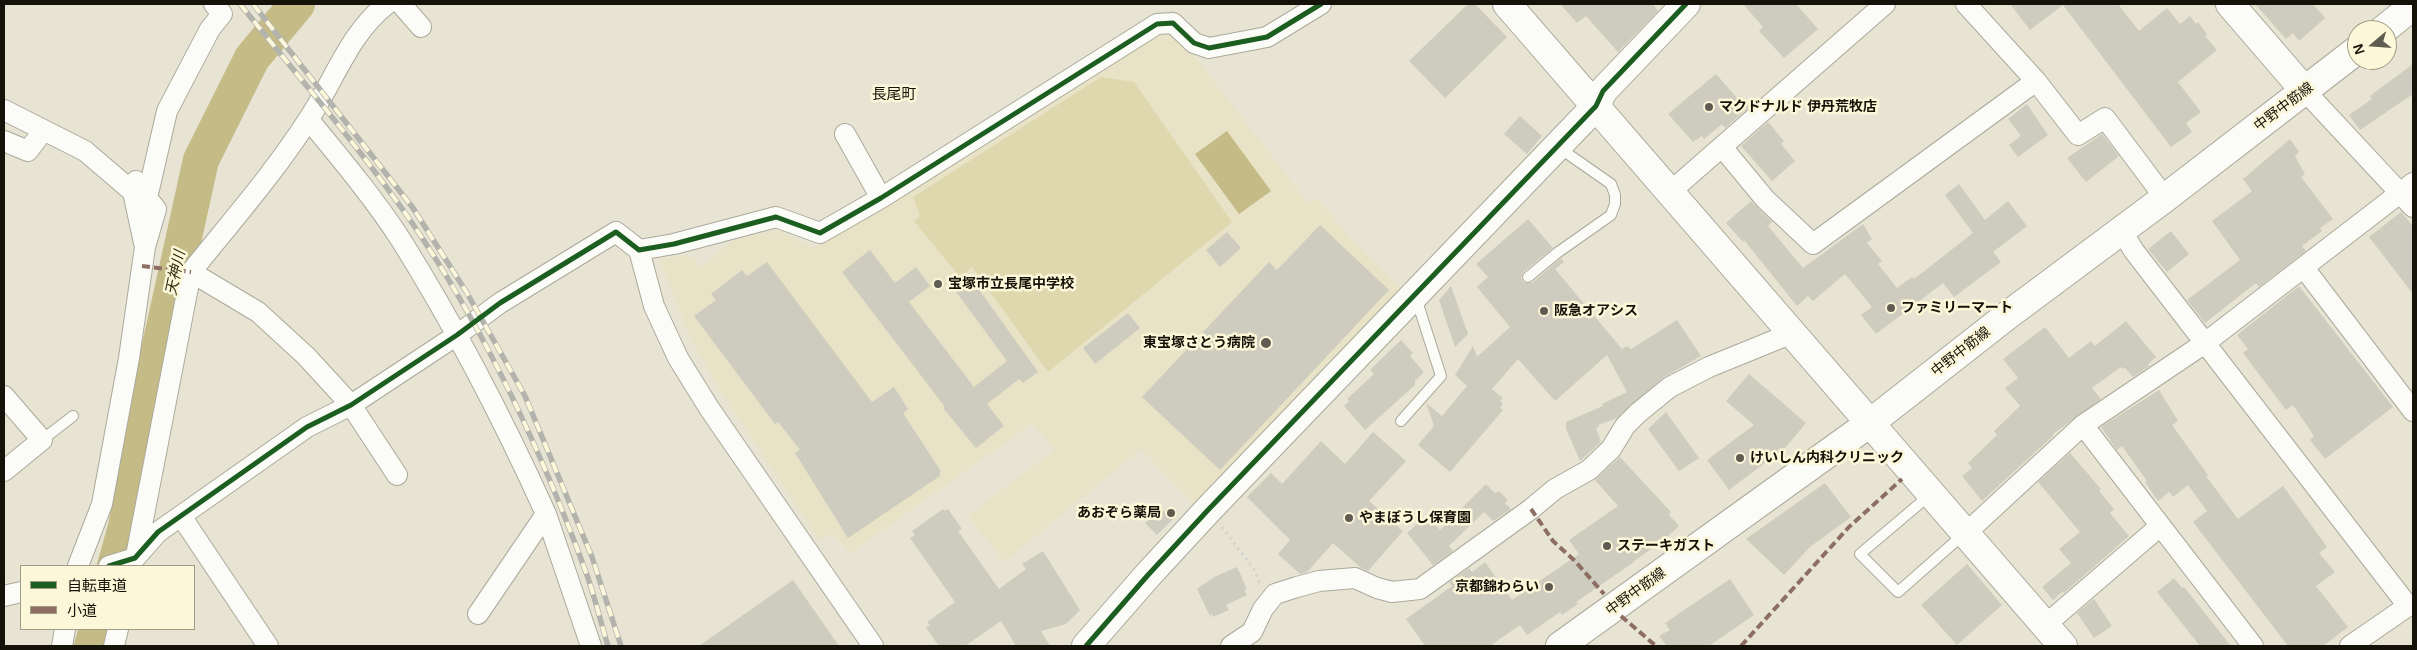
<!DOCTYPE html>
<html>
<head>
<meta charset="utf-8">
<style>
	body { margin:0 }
	#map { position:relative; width:2417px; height:650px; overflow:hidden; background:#e7e4d3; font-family:Helvetica,"Noto Sans JP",sans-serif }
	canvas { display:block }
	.frame { position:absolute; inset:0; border:5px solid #151309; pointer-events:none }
	.legend { position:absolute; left:20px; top:565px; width:175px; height:65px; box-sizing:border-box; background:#fcf7d8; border:1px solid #a09c85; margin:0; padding:6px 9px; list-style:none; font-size:15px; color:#151309 }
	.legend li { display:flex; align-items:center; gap:10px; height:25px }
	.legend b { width:25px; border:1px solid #a09c85 }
	.north { position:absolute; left:2347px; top:20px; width:50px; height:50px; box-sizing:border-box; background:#fcf7d8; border:1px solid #a09c85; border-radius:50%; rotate:252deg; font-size:14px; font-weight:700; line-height:20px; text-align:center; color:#151309 }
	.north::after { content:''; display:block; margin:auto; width:18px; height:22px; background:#5e5c50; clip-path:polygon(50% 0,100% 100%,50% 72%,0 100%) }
</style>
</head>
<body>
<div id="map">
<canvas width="2417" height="650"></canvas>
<div class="frame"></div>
<ul class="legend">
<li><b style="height:6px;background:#1b5e20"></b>自転車道</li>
<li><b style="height:6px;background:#8d6e63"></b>小道</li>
</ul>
<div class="north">N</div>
</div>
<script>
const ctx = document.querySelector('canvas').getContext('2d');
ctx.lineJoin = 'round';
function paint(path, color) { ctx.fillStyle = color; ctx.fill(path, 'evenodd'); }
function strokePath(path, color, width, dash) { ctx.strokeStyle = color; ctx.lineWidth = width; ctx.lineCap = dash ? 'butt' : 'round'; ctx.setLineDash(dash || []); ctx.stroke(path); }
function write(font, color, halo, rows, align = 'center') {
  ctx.font = font + ' Helvetica,"Noto Sans JP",sans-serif'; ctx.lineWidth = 5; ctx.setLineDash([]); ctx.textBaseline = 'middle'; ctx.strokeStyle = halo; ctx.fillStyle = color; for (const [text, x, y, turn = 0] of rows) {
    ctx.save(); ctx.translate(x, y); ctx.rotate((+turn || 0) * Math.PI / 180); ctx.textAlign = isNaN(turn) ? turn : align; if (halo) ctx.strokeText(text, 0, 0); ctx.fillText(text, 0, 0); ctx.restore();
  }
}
paint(new Path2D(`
	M1162,33L1183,41L1308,203L1317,198L1354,242L1403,290L1196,505L1141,449L1004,562L968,516L1054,450L1033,423L850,553L833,533L820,541L718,387L691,340L660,260L686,255L694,258L701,267L735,239L778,231L813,248Z`), '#e8e3c6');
paint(new Path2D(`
	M1101,77L1134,82L1232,222L1048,372L972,267L960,277L914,221L920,216L913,197Z`), '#dfd8af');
paint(new Path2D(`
	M1227,131L1271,191L1239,214L1195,154Z`), '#c4bb87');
strokePath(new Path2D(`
	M115,566L126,527L154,373L201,160L252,58L297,4
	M92,646L97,629`), '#c4bb87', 36);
paint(new Path2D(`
	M1468,4H1475L1507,37L1445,98L1409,61Z
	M1560,4H1653L1658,11L1618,52L1586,16L1577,23Z
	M1743,4H1796L1818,29L1784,58L1759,31L1763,27Z
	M2010,4H2118L2139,31L2167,8L2180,24L2190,16L2196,24L2198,22L2207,34L2205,36L2217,50L2178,82L2201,112L2186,123L2192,132L2171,147L2063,5L2030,30Z
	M2255,4H2313L2325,18L2299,41L2293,33L2286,39Z
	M2413,64V94L2360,130L2349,115L2372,99L2370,96Z
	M1716,74L1737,98L1740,96L1749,107L1725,128L1722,124L1704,139L1702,136L1693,142L1668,114Z
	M2027,104L2048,135L2018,157L2009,145L2021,136L2008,119Z
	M1520,116L1542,136L1527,154L1504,134Z
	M1768,122L1784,141L1781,144L1795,161L1772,181L1741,146Z
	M2102,134L2119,156L2086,182L2067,158Z
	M2290,139L2299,152L2295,156L2305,174L2301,177L2333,219L2320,228L2322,231L2302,246L2306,251L2259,287L2256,283L2205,323L2187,300L2240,260L2212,221L2252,191L2243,179Z
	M1959,184L1985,220L2008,201L2027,226L1993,252L2001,262L1954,297L1943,283L1876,334L1861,315L1872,307L1845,274L1813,301L1808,296L1797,306L1744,240L1743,242L1726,223L1751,201L1772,222L1768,226L1803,268L1863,224L1872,239L1867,243L1882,261L1878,264L1897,288L1912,277L1914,279L1973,233L1945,195Z
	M2401,212L2413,226V294L2369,237Z
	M1528,219L1553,248L1523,272L1521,278L1523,282L1532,283L1561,258L1564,262L1555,269L1622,349L1627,346L1631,349L1677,320L1701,356L1663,378L1617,418L1598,425L1599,427L1596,428L1601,442L1580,461L1566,429V422L1603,406L1602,404L1627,392L1607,355L1555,401L1518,359L1492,389L1503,398L1500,401L1503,404L1500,408L1503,410L1450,472L1418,445L1434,426L1426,403L1442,416L1467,386L1455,375L1473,346L1477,357L1510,327L1477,287L1488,277L1476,264Z
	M1320,225L1389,290L1220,470L1142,397L1269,262L1277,270Z
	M2171,231L2189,254L2167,272L2148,249Z
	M1227,232L1241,248L1220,267L1206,250Z
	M870,250L895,283L916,267L930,286L909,302L974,387L1007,361L954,289L970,277L1038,372L1023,383L1019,379L987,404L1004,426L976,448L943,408L945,407L842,272Z
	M767,262L872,402L894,387L908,409L903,413L940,470V476L848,538L795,453L800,450L778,422L775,424L694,316L716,300L711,294L742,270L747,276Z
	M1451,286L1468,334L1455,347L1439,300Z
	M2299,286L2393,407L2325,459L2310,440L2314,436L2293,405L2286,410L2243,353L2248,349L2237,335Z
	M1128,313L1140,328L1095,364L1083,348Z
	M2126,321L2156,357L2148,364L2149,366L2133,377L2125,368L2123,369L2121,367L2092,388L2101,399L2053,434L2054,435L1982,501L1962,476L1972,468L1968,463L1997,435L1994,431L2020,406L2005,388L2018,378L2003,359L2045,327L2069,358L2091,341L2095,346Z
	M1401,340L1413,353L1410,356L1424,372L1415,381V385L1365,430L1344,406L1349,401L1347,399L1374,374L1370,370Z
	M1749,374L1806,423L1786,447L1729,490L1707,460L1754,425L1726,401Z
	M2159,390L2178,421L2172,425L2208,475L2206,476L2238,519L2283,486L2327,547L2319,553L2335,572L2316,586L2348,627L2323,646H2288L2193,522L2207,511L2188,485L2173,497L2169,492L2158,501L2145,482L2147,481L2122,446L2117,450L2101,427Z
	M1666,412L1699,458L1679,471L1648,429Z
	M1373,432L1406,461L1369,501L1403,531L1368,571L1360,567L1333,543L1307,572L1300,574L1278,554L1290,540L1247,497L1271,473L1282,484L1321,441L1345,464Z
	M2070,453L2101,489L2099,491L2114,509L2110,513L2129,536L2064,593L2063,591L2053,600L2042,587L2071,563L2059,549L2080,532L2038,482Z
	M1620,457L1671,512L1669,515L1679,526L1664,540L1634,561V562L1576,602L1578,604L1562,615L1560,612L1527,635L1520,625L1490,646H1425L1406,619L1452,586L1449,583L1469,568L1472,572L1485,562L1512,600L1579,554L1569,540L1618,506L1595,480Z
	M1825,483L1851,517L1810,547L1784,575L1746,539Z
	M1486,484L1495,493L1499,491L1508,500L1505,503L1511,509L1493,521L1484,512L1449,546L1453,551L1433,565L1407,533L1427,515L1440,530Z
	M1160,508L1173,519L1157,535L1145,523Z
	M943,509L945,511L948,509L962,529L958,531L999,589L1026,569L1022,564L1043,551L1080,610L1066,624L1041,631L1050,646H1016L1001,621L965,646H939L926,628L930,625L927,622L955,602L910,538L915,535L912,531Z
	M1967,564L2002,605L1957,645L1921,605Z
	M1237,567L1247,589L1244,590L1247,595L1226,605L1229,610L1213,617L1212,614L1210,616L1197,589L1214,577Z
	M2174,578L2182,588L2184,587L2231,646H2200L2157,592Z
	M1730,579L1754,615L1709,646H1667L1659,636L1670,630L1665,623Z
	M793,580L839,646H699Z
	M2094,599L2112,626L2094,638L2077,613Z`), '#ceccbe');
const lane = new Path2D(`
	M1528,277L1557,253L1611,215L1615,204V195L1611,184L1558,147
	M1401,421L1441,376L1416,298
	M42,440L73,416
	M1931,494L1860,554L1898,592L1965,533`);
const street = new Path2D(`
	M401,4L421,27
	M1966,4L2036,81L2078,135L2105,118L2165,198
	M2305,91L2413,207
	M4,110L85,151L133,192
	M309,120C341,159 373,197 401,240C456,328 503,419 546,514
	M845,134L881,198
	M4,141L28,151L43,131
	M1722,147L1765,199L1813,244L2036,81
	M136,181L133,192L144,243
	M1670,192L1885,4
	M2121,230L2134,251L2408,606L2350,646
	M639,250L654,306L678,358L709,408L873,646
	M2304,268L2413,411
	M191,272C231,222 274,173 308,120C334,81 350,32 387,4
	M4,396L42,440L4,471
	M2083,425L2253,646
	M181,516L268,646
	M1966,533L2083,425L2205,343L2413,183
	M136,556L191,272L258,312L306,356L351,405L397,475
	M78,566L102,504L129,358L145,247L156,209L147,198L167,111L210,29L222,14L214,4
	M109,566L135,558L158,532L307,427L351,405L457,335L500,303L616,232L639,250L674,244L776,217L820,233L881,198L1157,24L1173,23L1194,43L1209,48L1267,37L1321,4
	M4,596L21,592
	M478,614L546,514L591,646
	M2044,626L2159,527
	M62,646L65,629
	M114,646L118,629
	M1231,646L1252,632L1263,609L1275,594L1297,587L1319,581L1355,578L1377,588L1392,592L1420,589L1531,509L1555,489L1589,470L1611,449L1625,426L1638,413L1670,387L1709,367L1790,334`);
const secondary = new Path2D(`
	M1507,4L2063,646
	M2230,4L2305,91
	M2383,30L2413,6
	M1086,646L1148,575L1208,510L1596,106L1603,91L1686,4
	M1560,646L1870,423L2008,315L2165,198L2357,50`);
strokePath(lane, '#aba99b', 12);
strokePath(street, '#aba99b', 22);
strokePath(secondary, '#aba99b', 30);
strokePath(new Path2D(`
	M1222,527L1255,571L1260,584`), '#d4d3ce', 3, [2.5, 4]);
strokePath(lane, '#fbfbf8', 10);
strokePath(street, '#fbfbf8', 20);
strokePath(secondary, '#fbfbf8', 28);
const rail = new Path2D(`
	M240,4C296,74 356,143 408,217C482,324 539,445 584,567C594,593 600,620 608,646
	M253,4L413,208L467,293L525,396L592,557L621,646`);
strokePath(rail, '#b3b3ae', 5.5);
strokePath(rail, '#fcf7d8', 4, [11]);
strokePath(new Path2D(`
	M142,266L191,272
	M1531,509L1553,541L1575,561L1604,594
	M1621,616L1656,646
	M1741,646L1849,527L1902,479`), '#8d6e63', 4, [8, 4]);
strokePath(new Path2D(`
	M109,566L135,558L158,532L307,427L351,405L457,335L500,303L616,232L639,250L674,244L776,217L820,233L881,198L1157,24L1173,23L1194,43L1209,48L1267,37L1321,4
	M1086,646L1148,575L1208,510L1596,106L1603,91L1686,4`), '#1b5e20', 5);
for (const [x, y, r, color] of [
	[1709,107,5,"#5e5c50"],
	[938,284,5,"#5e5c50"],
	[1891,308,5,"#5e5c50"],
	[1544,311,5,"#5e5c50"],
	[1266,343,6,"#5e5c50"],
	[1740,458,5,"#5e5c50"],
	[1171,513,5,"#5e5c50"],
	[1349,518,5,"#5e5c50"],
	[1607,546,5,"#5e5c50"],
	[1549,587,5,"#5e5c50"]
]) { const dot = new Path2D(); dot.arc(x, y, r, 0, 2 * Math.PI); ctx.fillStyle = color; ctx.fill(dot); strokePath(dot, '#fcf7d8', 2); }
write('bold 14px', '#151309', '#fcf7d8', [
	["マクドナルド 伊丹荒牧店",1719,107],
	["宝塚市立長尾中学校",948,284],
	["ファミリーマート",1901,308],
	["阪急オアシス",1554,311],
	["東宝塚さとう病院",1255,343,"right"],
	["けいしん内科クリニック",1750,458],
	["あおぞら薬局",1161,513,"right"],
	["やまぼうし保育園",1359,518],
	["ステーキガスト",1617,546],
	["京都錦わらい",1539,587,"right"]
], 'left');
write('14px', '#151309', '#fcf7d8', [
	["中野中筋線",2284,107,-37],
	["中野中筋線",1961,352,-38],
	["中野中筋線",1636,592,-36]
]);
write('15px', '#151309', '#fcf7d8', [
	["長尾町",894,95]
]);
write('italic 15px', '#332e0f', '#fcf7d8', [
	["天神川",176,273,-78]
]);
</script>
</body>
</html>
